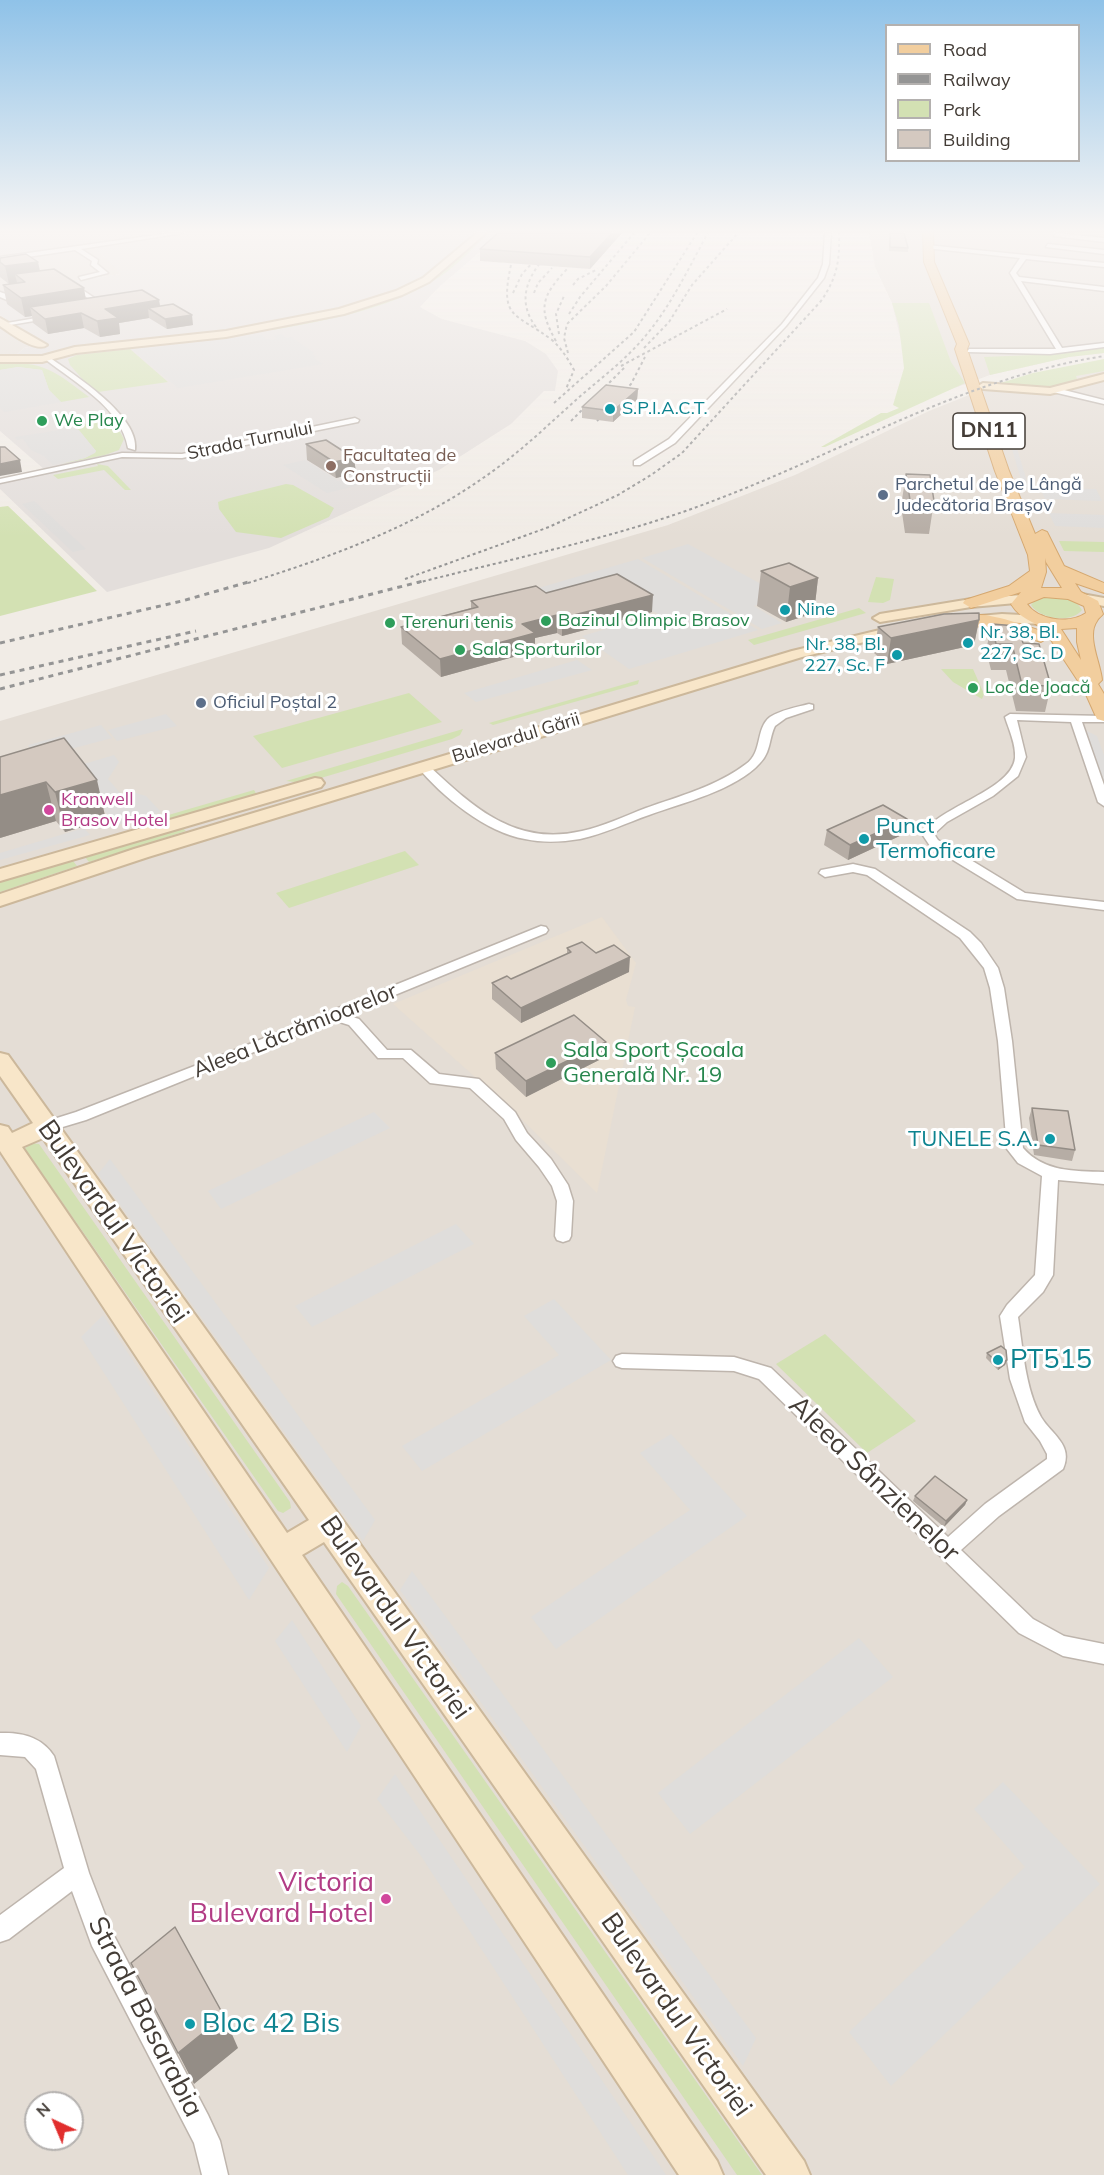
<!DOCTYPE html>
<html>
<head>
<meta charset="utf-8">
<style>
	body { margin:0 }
	#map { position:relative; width:1104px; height:2175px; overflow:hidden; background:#f1ece6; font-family:Mulish,sans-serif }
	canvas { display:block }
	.legend { position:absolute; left:885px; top:24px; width:195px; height:138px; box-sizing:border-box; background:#fff; border:2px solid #b4b1af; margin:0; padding:8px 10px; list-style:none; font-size:18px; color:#433c36 }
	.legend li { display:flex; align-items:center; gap:12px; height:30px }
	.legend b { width:30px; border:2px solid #b4b1af }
	.north { position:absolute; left:24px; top:2091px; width:60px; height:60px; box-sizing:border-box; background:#fff; border:2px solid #b4b1af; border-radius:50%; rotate:316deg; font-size:16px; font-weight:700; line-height:24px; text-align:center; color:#433c36 }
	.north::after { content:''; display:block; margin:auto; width:21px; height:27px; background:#e12e2d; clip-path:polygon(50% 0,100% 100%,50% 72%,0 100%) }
</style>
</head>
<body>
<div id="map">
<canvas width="1104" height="2175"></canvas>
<ul class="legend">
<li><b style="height:8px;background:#f2ce9e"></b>Road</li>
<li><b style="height:8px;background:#959595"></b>Railway</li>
<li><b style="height:16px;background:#d3e1b3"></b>Park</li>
<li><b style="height:16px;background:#d4c9c0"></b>Building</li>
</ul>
<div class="north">N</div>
</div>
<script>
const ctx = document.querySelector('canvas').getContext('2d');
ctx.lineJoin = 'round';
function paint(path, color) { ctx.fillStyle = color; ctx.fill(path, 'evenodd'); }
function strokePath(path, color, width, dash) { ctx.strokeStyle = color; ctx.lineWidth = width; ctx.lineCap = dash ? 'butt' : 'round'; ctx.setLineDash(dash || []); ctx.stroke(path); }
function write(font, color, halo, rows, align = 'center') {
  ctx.font = font + ' Mulish,sans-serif'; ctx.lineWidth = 6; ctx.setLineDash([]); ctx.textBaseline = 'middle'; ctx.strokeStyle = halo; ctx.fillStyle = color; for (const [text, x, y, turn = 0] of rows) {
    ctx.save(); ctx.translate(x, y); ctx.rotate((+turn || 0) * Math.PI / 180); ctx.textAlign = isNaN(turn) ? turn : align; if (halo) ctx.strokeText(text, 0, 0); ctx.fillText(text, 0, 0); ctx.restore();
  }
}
paint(new Path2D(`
	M869,233H1104V353L1069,357L990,375L903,407L912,387L892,303L875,267Z
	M92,245L122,274L0,292V258Z
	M0,315L43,344L24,348L14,357L0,359Z
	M1104,361V2175H0V721L668,525L795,475L929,411L994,385ZM36,2103H72V2139H36Z`), '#e4ddd5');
paint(new Path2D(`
	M0,233H502L439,287L420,307L442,319L525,341L546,354L558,371L555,391H544L511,424L439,470L269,548L107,592L0,489V480L45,470L0,431V359L14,357L24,348L42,344L0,315V292L121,274L92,245L0,258Z`), '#e3dedb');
paint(new Path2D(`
	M602,917L636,963L626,1000L628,1006L635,1007L597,1193L511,1109L393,1004Z`), '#e9dfd2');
paint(new Path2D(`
	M477,239H483C467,254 452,270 433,281C386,310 327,320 273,330L276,328L324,318L430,280L448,267Z
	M892,303H929L951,362L965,383L825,447H821L881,413H887L899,408L893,405L904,368L899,326Z
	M1104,347V353L1069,357L990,375L984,357L1033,355Z
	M130,349L168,382L98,392L93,391L70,365L68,359L77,355Z
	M1104,359V371L1076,376L1077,379L1059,386H1046L1045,389L994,385L1033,373Z
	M0,363C44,361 56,372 89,397L61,402L49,390L42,370L18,367L0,370Z
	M113,419L124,439L119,450L105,455L61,464L85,458L96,451L75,426Z
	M97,464L108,466L131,490H125L104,470L58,479L53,475L98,466Z
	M286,484L293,485L334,508L329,517L281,538L236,532L219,509L218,502L226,499Z
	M8,506L97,591L0,616V507Z
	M1059,541L1104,542V552L1064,551Z
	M876,577L894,579L890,600L883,603L868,602Z
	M1049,597C1061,598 1076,598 1082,610C1071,624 1040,619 1031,605L1036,599Z
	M859,608L866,613L754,645L748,640Z
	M941,669H973L984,694L982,699L953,682Z
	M639,680L638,684L493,725L489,723Z
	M409,693L442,722L282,768L253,736Z
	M463,729L460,735L452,739L304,783L286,781Z
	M254,790L257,795L160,821L159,818L165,816Z
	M182,828L186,831L89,862L85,857Z
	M405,851L419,865L289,908L276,893Z
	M73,861L77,866L0,892V881Z
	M30,1143L39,1144L290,1502L291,1508L283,1513L278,1511L25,1149Z
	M825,1334L916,1421L867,1453L776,1364Z
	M342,1582L348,1586L762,2175H737L336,1594L337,1586Z`), '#d3e1b3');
paint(new Path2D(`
	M281,334L286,338L291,337L314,353L312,354L316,357L314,358L323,364L178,388L133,350L261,335L266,339L273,340L277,338L274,336Z
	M18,367L42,370L49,390L61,402L5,412L0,408V370Z
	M1008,419L1029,488L1024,489L1003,420Z
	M71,428L79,430L96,451L95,453L85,458L53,465L44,456L31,450L23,439L17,440L15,437L66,429L68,431Z
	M305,460L338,481L360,476L371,482L327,493L283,465Z
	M1040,488L1096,489L1102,501L1045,499Z
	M34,501L86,549L73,552L22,504Z
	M1049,513L1104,515V528L1055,526Z
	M688,544L783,596L754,606L782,623L762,629L642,558Z
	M638,559L758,630L629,669L582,636L658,614L604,581L496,610L480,605Z
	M577,660L592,670L476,702L464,693Z
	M166,714L177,726L117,741L108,730Z
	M101,725L112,738L37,758L28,745Z
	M1083,729L1097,736L1104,755V792Z
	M114,755L119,762L108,779L121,794L136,793L146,796L161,812L115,826L99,803L84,764Z
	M84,828L90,835L0,860V853Z
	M374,1112L390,1128L221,1209L208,1191Z
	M110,1159L375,1520L363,1541L98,1174Z
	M456,1224L474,1244L312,1327L295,1306Z
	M554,1299L611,1360L422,1471L402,1446L559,1355L524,1316Z
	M103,1315L269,1568L249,1600L81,1337Z
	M671,1434L747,1516L556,1649L531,1617L690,1510L640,1453Z
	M412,1571L756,2038L743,2066L400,1590Z
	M292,1620L361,1726L347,1752L275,1641Z
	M859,1638L893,1677L690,1834L658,1793Z
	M395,1774L666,2175H628L421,1856L377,1799Z
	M1003,1782L1100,1884L891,2086L849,2032L1025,1867L974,1809Z`), '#dfdddb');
const street = new Path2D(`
	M170,233H183L81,249L98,260L97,264L108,273L81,280L79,277L100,272L91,265L92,261L75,250L0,261V257Z
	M825,233H831L829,264L824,278L786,326L675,443L640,465H634V461L669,439L782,324L818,278L823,264Z
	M1056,233L1104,238V242L1054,236Z
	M1048,244L1104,250V254L1046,247Z
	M927,245L1104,263V267L1026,259L1016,273L1019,277L1104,287V291L1021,281L1062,348L1104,343V347L1050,354L967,352L969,349H1056L1010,273L1020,258L925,248Z
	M65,281H69L108,307L103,308L65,283Z
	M0,292C12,297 21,292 29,296L7,300L0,297Z
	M54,315L52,318L4,326L1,324Z
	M45,357H49C74,375 140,416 135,450L128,448C121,407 75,383 45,359Z
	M1056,388L1104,400V404L1053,392Z
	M355,418L359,420L358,422L182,458L122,457L0,483V479L122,453L182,454Z
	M809,704L813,705V709L786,718L775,726C769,738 771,752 760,763C736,790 682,803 649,815C626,823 604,834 580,839C562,842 543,843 525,839C487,833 441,796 417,766L419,764H427C472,806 514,847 582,831C604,826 625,816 646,808C680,796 717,786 746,764C763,752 755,729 770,717C781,710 797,707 809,704Z
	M1010,714L1104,716V722H1082L1104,785V806L1098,802L1071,722L1017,720L1026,757L1018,776L993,796L947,822L934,834L938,840L1025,893L1104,902V910L1017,899L930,846L922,834C940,806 1012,790 1015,758C1016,744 1009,730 1005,717Z
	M853,864L875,869L970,932L981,943L998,968L1004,988L1012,1041L1023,1148C1044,1172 1074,1171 1104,1172V1184L1058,1180L1053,1275L1043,1292L1018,1317C1023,1349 1025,1388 1041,1417C1051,1434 1074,1445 1063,1469L999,1516L961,1550L1033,1619L1064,1636L1104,1644V1664L1063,1656L1019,1633L759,1379L734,1371L622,1368L616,1366L613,1361L616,1356L622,1354L734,1357L771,1368L948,1537L985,1504L1047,1459V1454L1040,1441L1025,1422L1010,1379L1000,1316L1007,1305L1035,1275L1042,1176L1018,1163L1007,1149L998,1041L990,988L984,968L960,938L867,875L853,872L825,877L819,873L821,870Z
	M541,926L546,927L548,930L546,933L346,1015L359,1019L387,1050H411L439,1074L479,1079L515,1112L527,1133L551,1159L568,1185L573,1201L571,1236L569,1240L563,1242L557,1240L555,1236L557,1201L552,1186L539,1167L516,1140L504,1119L470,1088L430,1083L403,1058H378L349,1025L333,1020L86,1120L46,1132L41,1131L38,1127L41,1123L76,1112L215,1058Z
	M0,1733C22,1732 42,1737 54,1756L89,1873L111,1930L208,2115L220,2141L228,2175H202L194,2143L92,1946L72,1891L9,1939L0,1942V1915L64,1868L36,1769L25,1757L0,1755Z`);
const secondary = new Path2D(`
	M477,233H486L429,282L402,295L344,314L226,337L76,353L42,362H0V356H42L75,347L226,331L339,309L396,291L423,278Z
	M0,318L47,345C37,353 10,333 0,326Z
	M1104,374V380L1050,394L983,389L978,386L983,383L1050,388Z
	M1082,594L1104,598V606L1077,601L1075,598Z
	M1022,595L1029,599L1027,602L971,607L880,622L873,618L880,614L971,599Z
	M1002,614L1041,616L1048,620L1041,624L1002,622L968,625L961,621L968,617Z
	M905,624L910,625L912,628L910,631L802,657L148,857L0,906V894L134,849L792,651Z
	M315,778L321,779L324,783L321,787L0,881V869Z
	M0,1053L8,1055L804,2161L810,2175H766L324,1542L302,1555L717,2161L723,2175H679L0,1151V1125L8,1127L12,1133L33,1123L0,1076ZM43,1138L309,1520L287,1533L22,1147Z`);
const primary = new Path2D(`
	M923,233H933L934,262L969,344L967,349L1009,471L1035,534L1042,530L1047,532L1064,566L1104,583V593L1075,583L1081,592L1098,601L1103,614C1101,617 1098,618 1097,621C1086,636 1101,664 1102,680L1098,684L1104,694V721L1097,719L1084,690L1049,637L1041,642L996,627L966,626L958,621C972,604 1029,627 1046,633C1037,620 1023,623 1011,604L1021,592L971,608L963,603L965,600L1009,586L1030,571L1028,555L995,471L955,349L957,344L924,262ZM1045,558L1046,562L1062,588H1041L1046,572ZM1044,597L1068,599L1084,606L1086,613C1070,624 1039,621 1027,604ZM1077,628V642L1081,660L1061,629Z`);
strokePath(street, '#beb5ad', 3);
strokePath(secondary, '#ccb89b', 4);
strokePath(primary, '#d5a870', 2);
paint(street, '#fff');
paint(secondary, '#f8e6c9');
paint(primary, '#f2ce9e');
strokePath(new Path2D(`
	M511,265C499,320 515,312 552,340C562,349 568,359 574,370L566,389
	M573,285L578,279L598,269
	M513,293L522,274L534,261
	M534,293L538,283L552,268
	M569,314L580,297L634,233
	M536,327C517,302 526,278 546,256
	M559,334L556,314L564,296
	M556,341C537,308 542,296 567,269
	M644,348L669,322L692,285L738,233
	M568,353L564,338L567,324L606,286L650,233
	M621,366L727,309
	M554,403L634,332L697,233
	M571,421L625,367
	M597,421L631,384L645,357
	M405,579L549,527L618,495L651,475L682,453L821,301C837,278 840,260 839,233
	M248,583C330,557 412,528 483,478C517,455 547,426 577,399C601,378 627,359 647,334C672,304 689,267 708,233
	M417,583C518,557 621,537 718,499C849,449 964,378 1104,356`), '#959595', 2, [3, 3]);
strokePath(new Path2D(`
	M0,643L182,601L252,581
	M0,675L196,631
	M0,689L423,581`), '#959595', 3, [5, 5]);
paint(new Path2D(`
	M498,233H622L590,269L480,261V249Z
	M890,233L908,248V252L889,251Z
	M0,258L40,271L86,299L160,306L193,325L167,329L149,318L119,323L120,334L100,337L84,328L48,334L33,323L32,316L25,317L7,304L3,285L9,284L0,277Z
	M638,389L637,400L613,422L582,418V407Z
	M306,444L354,458L356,473L336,478L307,460Z
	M906,474L934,501L929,534L905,533L901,506Z
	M761,571L818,578L814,613L786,622L757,606Z
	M546,593L652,612L562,636L557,633L535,638V651L441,677L402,644L401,627L471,608V601Z
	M979,620L974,645L887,664L874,653L878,627Z
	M992,624L1023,643L1051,686L1045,712L1016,711L1006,670H991L986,650Z
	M64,738L106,820L65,832L56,821L0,838Z
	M827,830L904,834L848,860L824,845Z
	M567,948L596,953L629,972L521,1023L492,999V983L511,979L567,954Z
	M495,1053L605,1057L526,1097L496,1069Z
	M1032,1108L1075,1150L1072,1161L1034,1155L1029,1118Z
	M987,1353L1007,1360L1005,1365L998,1370L986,1358Z
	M915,1496L967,1500L965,1505L944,1527L913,1501Z`), '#b6ada5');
paint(new Path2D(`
	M612,233H622L590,269V257Z
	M38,262L42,280L15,274L17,283L9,284L5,266Z
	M84,288L87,306L30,307L32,316L25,317L21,298Z
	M159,300L162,316L148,308L149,318L119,323L120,334L100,337L97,321L105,309Z
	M81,313L84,328L48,334L45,319Z
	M192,315L193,325L167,329L165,319Z
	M638,389L637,400L613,422V411Z
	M354,458L356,473L336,478L334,462Z
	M20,460L22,472L0,476V464Z
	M818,578L814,613L786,622L790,587Z
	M653,595L652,612L562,636V618Z
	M557,615V633L535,638V651L441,677L440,659L522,624Z
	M979,620L974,645L887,664L891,638Z
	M97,780L106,820L65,832L55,792Z
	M46,782L56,821L0,838V795Z
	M907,819L904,834L848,860L850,845Z
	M630,957L629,972L521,1023V1008Z
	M606,1042L605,1057L526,1097V1081Z
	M1007,1360L1005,1365L998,1370L999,1364Z
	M967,1500L965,1505L944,1527L946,1521Z
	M224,2016L238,2048L194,2084L178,2053Z`), '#948d86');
const building = new Path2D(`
	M498,233H612L590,257L480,249Z
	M890,233H904L908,248L890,247Z
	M26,254L38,262L5,266L0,262V258Z
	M54,269L84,288L21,298L3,285L25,282L15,274Z
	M142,290L159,300L105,309L118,318L97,321L81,313L45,319L30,307Z
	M173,304L192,315L165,319L148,308Z
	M606,385L638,389L613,411L582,407Z
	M326,440L354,458L334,462L306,444Z
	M0,447H5L20,460L0,464Z
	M906,474L930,475L934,501L910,500Z
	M789,563L818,578L790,587L761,571Z
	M617,574L653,595L562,618L557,615L522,624L535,633L440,659L401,627L478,607L471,601L536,586L546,593Z
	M979,613V620L891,638L878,627L944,614Z
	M992,624L1017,626L1023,643L1039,644L1051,686L1022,685L1012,644H996Z
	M64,738L97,780L55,792L46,782L0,795V757Z
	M883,805L907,819L850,845L827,830Z
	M582,942L596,953L614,945L630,957L521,1008L492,983L507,976L511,979L571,952L567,948Z
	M574,1015L606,1042L526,1081L495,1053Z
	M1032,1108L1068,1111L1075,1150L1038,1145Z
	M1001,1346L1006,1350L1007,1360L999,1364L987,1353Z
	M935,1476L967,1500L946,1521L915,1496Z
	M175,1927L224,2016L178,2053L131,1963Z`);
paint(building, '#d4c9c0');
strokePath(building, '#948d86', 1.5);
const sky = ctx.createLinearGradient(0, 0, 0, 537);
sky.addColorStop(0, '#8fc2e8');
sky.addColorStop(0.43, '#f9f6f4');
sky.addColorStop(1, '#f9f6f400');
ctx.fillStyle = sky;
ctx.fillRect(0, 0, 1104, 537);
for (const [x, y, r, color] of [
	[610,409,6,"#0f9aa8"],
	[42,421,6,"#2e9e5b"],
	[331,466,6,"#8d6e63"],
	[883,495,6,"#5c6f8a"],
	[785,610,6,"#0f9aa8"],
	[546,621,6,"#2e9e5b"],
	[390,623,6,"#2e9e5b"],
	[968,643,6,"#0f9aa8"],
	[460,650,6,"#2e9e5b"],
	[897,655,6,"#0f9aa8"],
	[973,688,6,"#2e9e5b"],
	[201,703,6,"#5c6f8a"],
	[49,810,6,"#d1479c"],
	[864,839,6,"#0f9aa8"],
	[551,1063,6,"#2e9e5b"],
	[1050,1139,6,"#0f9aa8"],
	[998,1360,6,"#0f9aa8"],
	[386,1899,6,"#d1479c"],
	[190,2024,6,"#0f9aa8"]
]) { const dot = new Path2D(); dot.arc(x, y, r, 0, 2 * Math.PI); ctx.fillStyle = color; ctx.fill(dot); strokePath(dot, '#fff', 2); }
write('18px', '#0d838f', '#fff', [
	["S.P.I.A.C.T.",622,409],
	["Nine",797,610],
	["Nr. 38, Bl.",980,633],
	["227, Sc. D",980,654],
	["Nr. 38, Bl.",885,645,"right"],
	["227, Sc. F",885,666,"right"]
], 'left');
write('18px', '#27864d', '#fff', [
	["We Play",54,421],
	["Bazinul Olimpic Brasov",558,621],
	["Terenuri tenis",402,623],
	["Sala Sporturilor",472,650],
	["Loc de Joacă",985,688]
], 'left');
write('18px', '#433c36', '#fff', [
	["Strada Turnului",250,441,-12],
	["Bulevardul Gării",516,738,-17]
]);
write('18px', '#785e54', '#fff', [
	["Facultatea de",343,456],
	["Construcții",343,477]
], 'left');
write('18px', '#4e5e75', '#fff', [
	["Parchetul de pe Lângă",895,485],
	["Judecătoria Brașov",895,506],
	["Oficiul Poștal 2",213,703]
], 'left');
write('18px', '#b23c85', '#fff', [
	["Kronwell",61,800],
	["Brasov Hotel",61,821]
], 'left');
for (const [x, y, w] of [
	[989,431,72]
]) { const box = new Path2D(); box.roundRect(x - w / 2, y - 18, w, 36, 4.5); ctx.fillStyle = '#fff'; ctx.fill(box); strokePath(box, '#433c36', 1.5); }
write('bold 21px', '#433c36', null, [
	["DN11",989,431]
]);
write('22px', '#0d838f', '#fff', [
	["Punct",876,826],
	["Termoficare",876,851],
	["TUNELE S.A.",1038,1139,"right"]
], 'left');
write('22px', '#433c36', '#fff', [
	["Aleea Lăcrămioarelor",295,1031,-22]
]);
write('22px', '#27864d', '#fff', [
	["Sala Sport Școala",563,1050],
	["Generală Nr. 19",563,1075]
], 'left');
write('27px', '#433c36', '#fff', [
	["Bulevardul Victoriei",113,1222,55],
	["Aleea Sânzienelor",874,1479,44],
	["Bulevardul Victoriei",395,1618,55],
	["Bulevardul Victoriei",676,2015,55],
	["Strada Basarabia",145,2017,63]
]);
write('27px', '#0d838f', '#fff', [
	["PT515",1010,1360],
	["Bloc 42 Bis",202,2024]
], 'left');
write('27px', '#b23c85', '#fff', [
	["Victoria",374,1883],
	["Bulevard Hotel",374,1914]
], 'right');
</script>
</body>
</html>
